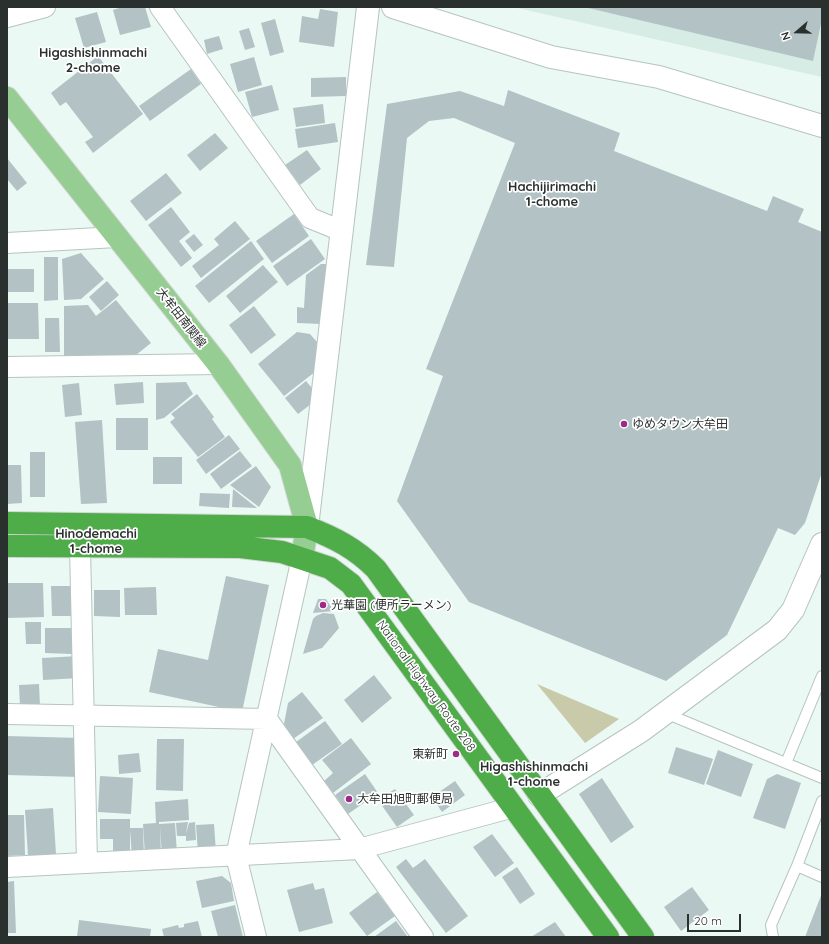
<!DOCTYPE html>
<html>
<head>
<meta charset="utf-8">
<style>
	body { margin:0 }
	#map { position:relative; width:829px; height:944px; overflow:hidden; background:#eaf9f4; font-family:Quicksand,sans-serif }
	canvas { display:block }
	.frame { position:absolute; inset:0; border:8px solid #2a302e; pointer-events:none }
	.north { position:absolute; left:777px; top:12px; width:40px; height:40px; -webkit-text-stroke:3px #fff; paint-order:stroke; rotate:250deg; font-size:11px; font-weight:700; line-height:16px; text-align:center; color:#2a302e }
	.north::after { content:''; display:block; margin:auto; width:14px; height:18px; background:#2a302e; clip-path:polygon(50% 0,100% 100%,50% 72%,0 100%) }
	.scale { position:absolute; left:687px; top:914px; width:54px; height:18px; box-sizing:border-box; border:2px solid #2a302e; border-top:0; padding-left:5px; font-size:12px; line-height:14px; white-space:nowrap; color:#2a302e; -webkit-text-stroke:3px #fff; paint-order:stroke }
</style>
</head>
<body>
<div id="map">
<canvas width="829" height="944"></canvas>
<div class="frame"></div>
<div class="north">N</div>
<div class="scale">20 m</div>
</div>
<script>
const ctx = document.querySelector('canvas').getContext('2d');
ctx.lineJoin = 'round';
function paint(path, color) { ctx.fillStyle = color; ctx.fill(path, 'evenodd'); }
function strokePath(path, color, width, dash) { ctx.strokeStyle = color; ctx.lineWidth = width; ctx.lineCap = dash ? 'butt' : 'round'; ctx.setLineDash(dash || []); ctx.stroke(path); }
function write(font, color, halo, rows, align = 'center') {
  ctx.font = font + ' Quicksand,"Noto Sans JP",sans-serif'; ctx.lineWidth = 3.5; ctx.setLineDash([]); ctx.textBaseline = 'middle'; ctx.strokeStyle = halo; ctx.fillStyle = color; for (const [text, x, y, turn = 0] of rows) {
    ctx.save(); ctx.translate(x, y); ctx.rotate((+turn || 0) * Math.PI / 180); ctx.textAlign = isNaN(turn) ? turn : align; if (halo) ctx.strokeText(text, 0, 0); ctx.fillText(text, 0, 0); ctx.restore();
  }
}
paint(new Path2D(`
	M513,7H822V77Z`), '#d6ece5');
paint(new Path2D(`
	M537,684L619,719L585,743Z`), '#c8caa9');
paint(new Path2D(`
	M122,7H145L151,27L120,35L113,10Z
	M584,7H822V19L813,61Z
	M320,9L338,12L334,47L299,42L302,16L318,19Z
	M97,12L106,42L84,48L75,18Z
	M275,19L284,52L270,56L261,23Z
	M249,28L255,47L245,50L239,31Z
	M219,36L223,49L207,54L204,40Z
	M98,56L143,114L93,153L85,142L93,137L66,102L60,106L51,93Z
	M254,57L262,85L238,92L230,64Z
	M191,69L201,84L150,121L139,106Z
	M346,77V96L311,97V78Z
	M272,85L279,110L252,117L245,92Z
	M508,90L620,133L614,151L767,211L773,196L804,209L798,222L822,232V472L805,523L795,535L778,528L727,635L666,681L469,602L397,501L443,376L426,369L515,143L454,118L429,121L407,138L394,267L366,265L387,104L460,91L504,106Z
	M323,104L325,123L296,127L293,108Z
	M335,123L338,142L298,148L295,129Z
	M215,133L228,148L200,171L187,155Z
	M307,150L321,169L300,185L285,165Z
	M7,158L27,183L17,191L7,179Z
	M166,173L182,193L146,221L130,201Z
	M171,207L190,232L179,241L192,258L181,267L148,225Z
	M294,214L309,236L272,263L256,241Z
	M235,221L250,239L201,278L192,266L219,245L214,239Z
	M194,234L203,245L194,252L185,241Z
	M311,239L325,259L287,286L273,266Z
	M251,241L264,259L209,303L195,286Z
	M81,253L104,279L81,299L64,300L62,259Z
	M44,257H58V300L44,301Z
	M321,264H330L322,324L297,323V307L304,308L306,275Z
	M263,265L278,282L240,313L226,296Z
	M7,269H34V292H7Z
	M107,281L119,295L101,311L89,297Z
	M116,300L151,343L131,359L64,357V306L88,305L96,316Z
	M8,303H38L39,339H8Z
	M254,306L276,335L251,354L229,325Z
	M45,318H59L60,352H45Z
	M297,332L310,334L323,349L320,368L284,396L258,364Z
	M306,381L316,393L315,401L298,414L285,398Z
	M143,382L144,403L116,405L114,384Z
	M186,382L193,394L164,418L156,420V383Z
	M79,383L82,415L65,417L62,385Z
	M197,394L214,417L212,419L225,437L198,457L170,422L175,418L171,414Z
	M116,418H148V450H116Z
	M102,420L107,503L81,504L75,422Z
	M229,435L240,449L206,474L196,460Z
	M240,451L252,466L221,489L210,474Z
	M30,452H45V497H30Z
	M153,457H182V484H153Z
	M7,465H21L22,503L7,504Z
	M256,466L271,487L259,507L230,485Z
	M233,489L257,508L232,507Z
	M200,493L230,494L229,508L199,506Z
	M226,576L269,585L242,712L149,692L158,649L208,660Z
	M7,583H43L44,617L7,618Z
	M51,586H74V616H52Z
	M156,587L157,615H125L124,588Z
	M94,590H120V617L94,616Z
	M318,599H326L334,611L313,613Z
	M323,613L334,614L339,628L322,648L303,654L313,619L316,616Z
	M25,622H41V644H26Z
	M45,628H72V654L45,653Z
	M79,656L80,678L43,680L42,658Z
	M374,675L392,698L362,723L344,700Z
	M39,684L40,706L20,707L19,685Z
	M302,692L323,718L293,739L284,724L288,703Z
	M325,721L342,744L312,765L296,742Z
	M7,736L81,738L80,777L7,775Z
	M351,738L371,764L333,793L324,781L333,773L322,760Z
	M157,739H184L183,791L156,790Z
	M676,747L713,759L704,785L668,773Z
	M718,750L753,764L741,797L706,784Z
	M139,753L141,772L119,774L118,755Z
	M365,774L378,793L348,814L335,795Z
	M777,774L801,783L785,829L753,818L767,779Z
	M100,776L133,778L131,814L98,812Z
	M602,778L634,827L611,843L579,794Z
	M455,781L465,795L442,812L432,797Z
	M395,789L414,815L397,827L378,800Z
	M188,799L189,820L159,822V824L175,823L177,854L162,856L160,827L161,855L145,856L143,824L156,823L155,802Z
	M53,808L56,854L28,856L25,810Z
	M7,815H24L25,855L7,856Z
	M100,819H130V828H143L144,856L132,857L130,830V856H113V839H100Z
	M188,822L186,834L189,823L195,822L196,840L186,841V836H177L176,823Z
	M214,824L216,852L198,853L196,825Z
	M492,834L514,863L495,877L473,847Z
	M406,859L413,868L425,859L468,916L446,933L396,867Z
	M517,867L535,894L520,904L502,877Z
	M222,876L231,883L234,901L202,908L196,881Z
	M14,881L16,933H7V882Z
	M313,883L315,890L324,888L333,923L299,932L287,890Z
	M692,887L709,910L681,931L664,907Z
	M377,892L395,916L367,936L349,913Z
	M822,893V937H805Z
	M235,905L243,937H218L211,911Z
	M79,920L151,929L150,937H77Z
	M198,921L202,937H164L162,929L178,925L179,928L184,927V924Z
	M396,921L408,937H374Z
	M555,922L566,937H531Z`), '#b3c2c4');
const lane = new Path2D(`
	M665,713L822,778
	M786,763L822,676
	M822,801L797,866L822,877
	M773,937L771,925L797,866`);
const street = new Path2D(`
	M160,7L310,218L342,231
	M7,17L45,7
	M7,243L117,237
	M7,367L218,364
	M80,547L87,863
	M7,714L267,719
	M267,719L423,937
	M7,867L359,849L514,807
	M256,937L236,856L302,558`);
const secondary = new Path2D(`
	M393,7L551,57L659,77L822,126
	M307,527L368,7
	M539,795L641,731L777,630L793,610L822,544`);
const primary = new Path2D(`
	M7,98L218,364L290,465L307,527L302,558`);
const highway = new Path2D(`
	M7,523L307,527C335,538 355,548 376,569L643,937
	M7,546L240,547L282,552L330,568L351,584L608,937`);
strokePath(lane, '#b7c4c0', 12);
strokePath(street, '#b7c4c0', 22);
strokePath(secondary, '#b7c4c0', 24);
strokePath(primary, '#d4d6d5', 24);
strokePath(highway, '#d4d6d5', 24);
strokePath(lane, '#fff', 10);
strokePath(street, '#fff', 20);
strokePath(secondary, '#fff', 22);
strokePath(primary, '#95cd92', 22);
strokePath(highway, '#4eac49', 22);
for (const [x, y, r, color] of [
	[624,424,4,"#9d2a87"],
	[323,605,4,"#9d2a87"],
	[456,754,4,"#9d2a87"],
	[349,799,4,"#9d2a87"]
]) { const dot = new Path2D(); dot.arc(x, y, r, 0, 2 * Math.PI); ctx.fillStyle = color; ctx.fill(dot); strokePath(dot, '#fff', 1.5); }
write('12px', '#2a302e', '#fff', [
	["大牟田南関線",181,318,52],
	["National Highway Route 208",426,686,54]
]);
write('12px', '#2a302e', '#fff', [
	["ゆめタウン大牟田",632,424],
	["光華園 (便所ラーメン)",331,605],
	["東新町",448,754,"right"],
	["大牟田旭町郵便局",357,799]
], 'left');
write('bold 13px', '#2a302e', '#fff', [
	["Higashishinmachi",93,53],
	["2-chome",93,68],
	["Hachijirimachi",552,187],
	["1-chome",552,202],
	["Hinodemachi",96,534],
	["1-chome",96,549],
	["Higashishinmachi",534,767],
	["1-chome",534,782]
]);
</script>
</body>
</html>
